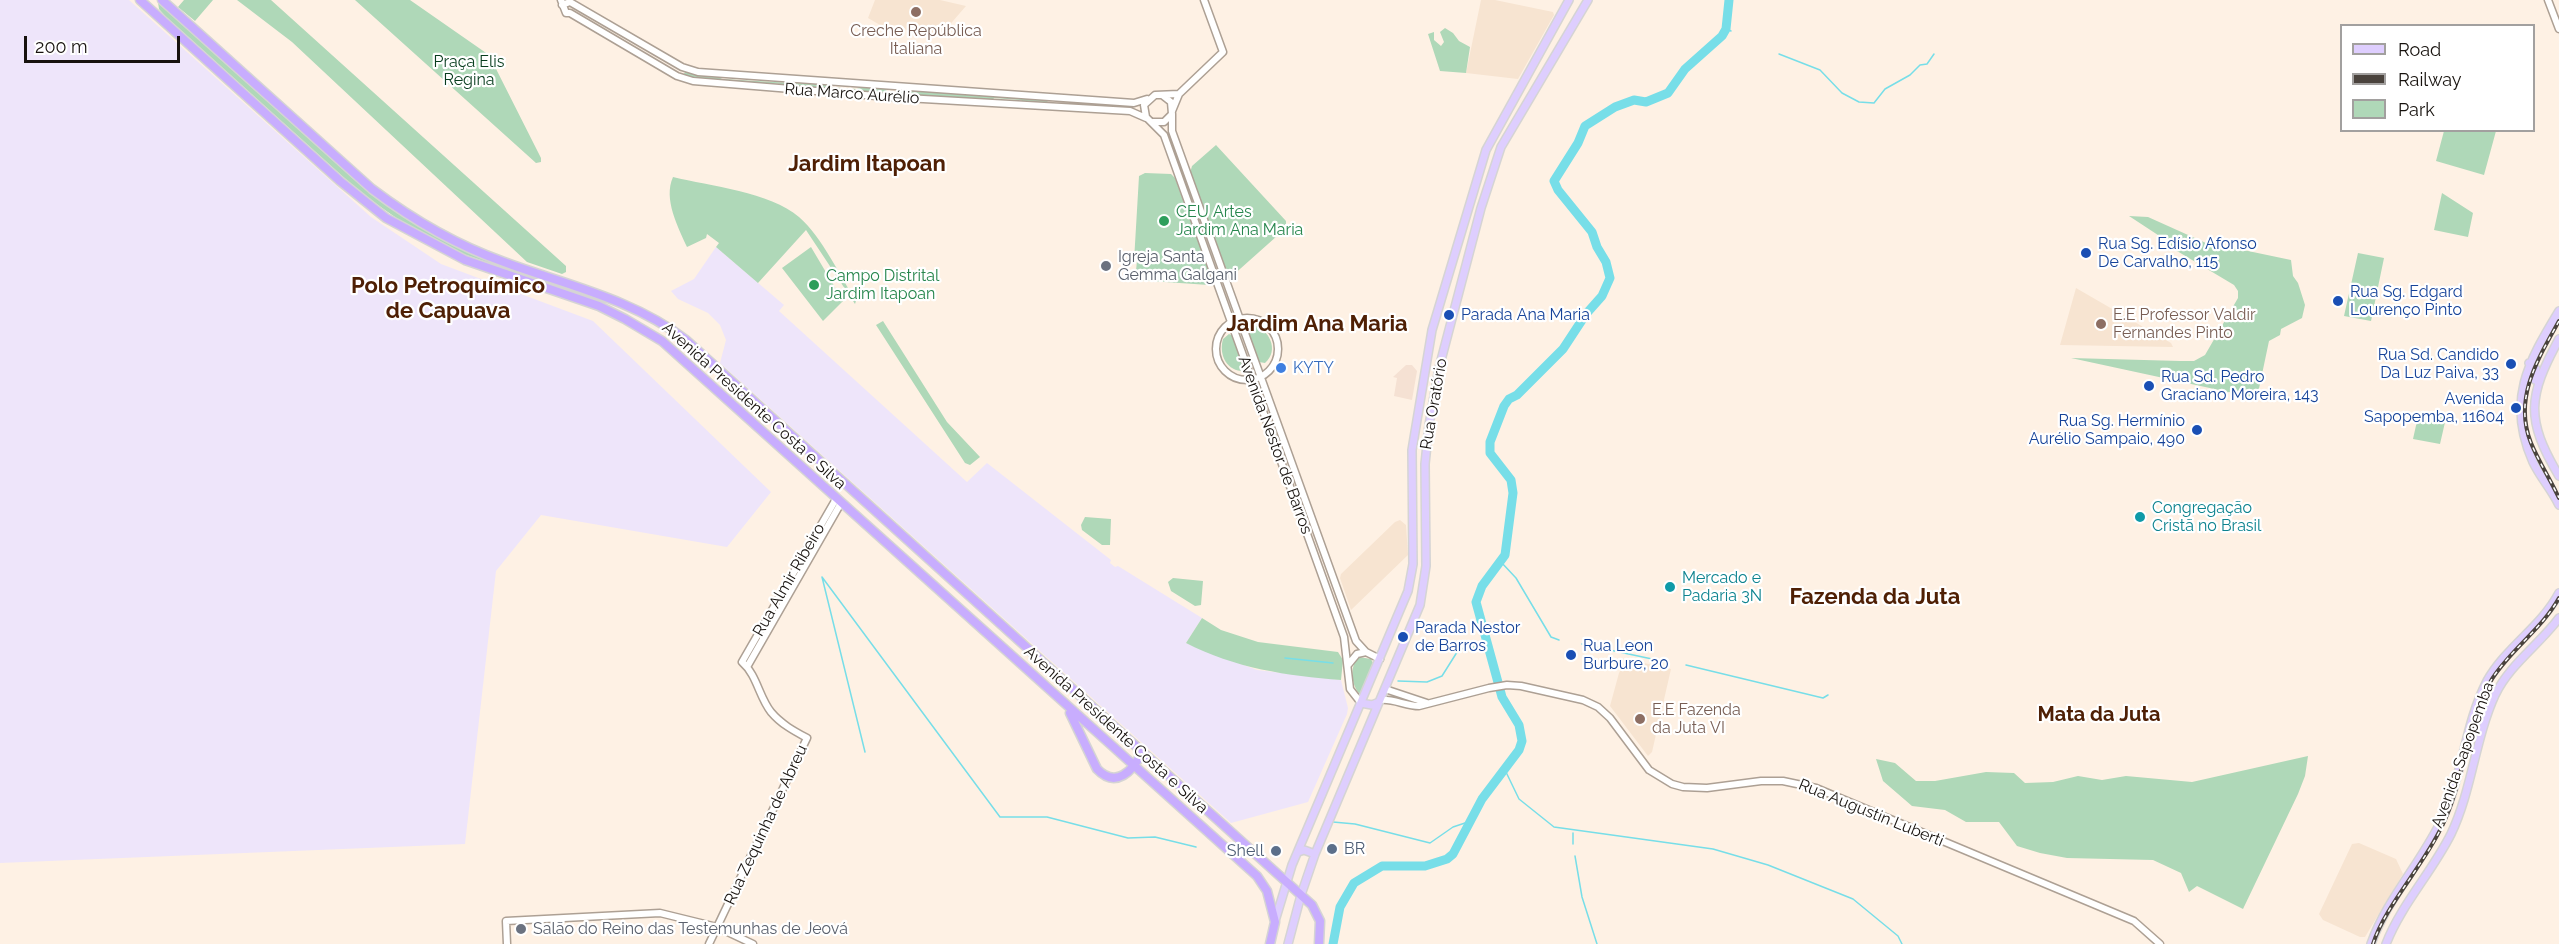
<!DOCTYPE html>
<html>
<head>
<meta charset="utf-8">
<style>
	body { margin:0 }
	#map { position:relative; width:2559px; height:944px; overflow:hidden; background:#fef1e4; font-family:Raleway,sans-serif }
	canvas { display:block }
	.legend { position:absolute; left:2340px; top:24px; width:195px; height:108px; box-sizing:border-box; background:#fff; border:2px solid #a2a09f; margin:0; padding:8px 10px; list-style:none; font-size:18px; color:#17120e }
	.legend li { display:flex; align-items:center; gap:12px; height:30px }
	.legend b { width:30px; border:2px solid #a2a09f }
	.scale { position:absolute; left:24px; top:36px; width:156px; height:27px; box-sizing:border-box; border:3px solid #17120e; border-top:0; padding-left:8px; font-size:18px; line-height:21px; white-space:nowrap; color:#17120e; -webkit-text-stroke:4px #fff; paint-order:stroke }
</style>
</head>
<body>
<div id="map">
<canvas width="2559" height="944"></canvas>
<ul class="legend">
<li><b style="height:8px;background:#decefe"></b>Road</li>
<li><b style="height:8px;background:#4a433d"></b>Railway</li>
<li><b style="height:16px;background:#afd8b8"></b>Park</li>
</ul>
<div class="scale">200 m</div>
</div>
<script>
const ctx = document.querySelector('canvas').getContext('2d');
ctx.lineJoin = 'round';
function paint(path, color) { ctx.fillStyle = color; ctx.fill(path, 'evenodd'); }
function strokePath(path, color, width, dash) { ctx.strokeStyle = color; ctx.lineWidth = width; ctx.lineCap = dash ? 'butt' : 'round'; ctx.setLineDash(dash || []); ctx.stroke(path); }
function write(font, color, halo, rows, align = 'center') {
  ctx.font = font + ' Raleway,sans-serif'; ctx.lineWidth = 4.5; ctx.setLineDash([]); ctx.textBaseline = 'middle'; ctx.strokeStyle = halo; ctx.fillStyle = color; for (const [text, x, y, turn = 0] of rows) {
    ctx.save(); ctx.translate(x, y); ctx.rotate((+turn || 0) * Math.PI / 180); ctx.textAlign = isNaN(turn) ? turn : align; if (halo) ctx.strokeText(text, 0, 0); ctx.fillText(text, 0, 0); ctx.restore();
  }
}
paint(new Path2D(`
	M1406,365H1412L1417,371L1412,400L1394,396L1397,378L1393,377Z`), '#f5e1d3');
paint(new Path2D(`
	M0,0H129L371,217L441,264L593,321L771,492L727,547L541,515L496,571L465,844L0,863Z
	M716,247L784,305L779,311L967,482L987,463L1111,560L1110,563L1115,567L1118,566L1202,618L1186,643L1257,670L1341,680L1348,708L1347,714L1308,802L1231,823L720,363L726,340L720,325L708,313L678,299L671,291L694,279Z`), '#eee5fa');
paint(new Path2D(`
	M875,0H940L966,6L940,36L911,34L901,25H880L868,18Z
	M1481,0H1495L1553,12L1554,15L1518,79L1466,73Z
	M2076,288L2171,343L2173,347L2060,345Z
	M1400,520L1406,525L1408,555L1351,610L1340,578L1341,574L1395,522Z
	M1626,659L1671,669L1652,752L1648,756L1610,706L1619,673Z
	M2359,843L2396,859L2403,874L2365,937H2360L2323,920L2319,914L2352,844Z`), '#f7e4d1');
paint(new Path2D(`
	M184,0H213L195,21L178,7Z
	M237,0H271L566,266V272L562,274L527,262L292,42Z
	M355,0H410L489,55L541,158V162L536,163Z
	M158,2L356,181L408,220L462,249L584,294L589,298L452,250L409,227L361,193L166,17L159,9Z
	M1445,28L1453,33L1459,41L1470,47L1466,73L1440,71L1428,34L1434,32V40L1441,46L1444,42L1440,32Z
	M686,71L719,77L722,79L827,85L829,87L857,89L860,87L886,89L887,92L885,94L798,87L795,85L768,83L766,85L694,79L683,75Z
	M901,90L1046,100L1049,103L1076,104L1079,102L1081,104L1080,105L1024,103L1021,100L994,98L992,101L901,95L899,92Z
	M2444,131H2496L2484,175L2436,161Z
	M1216,145L1286,221V228L1231,277L1227,274L1190,173L1192,166Z
	M1145,173L1171,174L1175,178L1212,279L1209,285L1135,280L1137,261H1134L1139,176Z
	M673,177C710,186 770,192 799,217C822,237 840,276 856,301L855,304L806,230L758,283L716,247L719,243L707,234L706,238L687,247C678,227 663,199 673,177Z
	M2442,193L2473,213L2468,237L2434,230Z
	M2129,216L2148,217L2217,248L2229,247L2291,260L2293,276L2298,283L2305,305L2302,318L2281,329L2280,335L2269,341L2257,398L2229,392L2221,394L2219,390L2071,358L2180,361H2194L2205,355L2238,298V291L2234,285L2172,248L2161,237Z
	M811,247L843,301L823,321L782,268Z
	M2358,253L2384,258L2371,321L2344,316Z
	M883,321L947,422L980,457L970,465L965,463L876,325Z
	M1252,324C1269,329 1280,350 1265,363L1259,362L1247,330Z
	M1229,334L1233,336L1244,366L1241,371C1225,369 1219,353 1223,339Z
	M2419,412L2446,418L2440,444L2413,439Z
	M1085,517L1111,519L1110,545H1102L1082,530L1081,525Z
	M1173,578L1203,581L1201,605L1195,606L1171,591L1168,582Z
	M1202,618L1221,630L1258,642L1338,652L1343,660L1341,680C1288,676 1234,668 1186,643Z
	M1359,657L1371,659L1374,665L1361,695C1351,687 1349,665 1359,657Z
	M2308,756L2305,776L2298,794L2243,909L2197,886L2189,892L2181,873L2153,860L2067,858L2040,853L2017,846L1999,822H1966L1945,810L1912,806L1883,781L1876,759L1895,763L1916,781H1935L1986,772L2014,773L2025,783L2053,782L2078,776L2102,780L2126,776L2192,782Z`), '#afd8b8');
strokePath(new Path2D(`
	M1726,29L1731,31
	M1779,54L1820,70L1842,93L1859,102L1874,103L1885,89L1910,75L1920,65L1927,64L1934,54
	M1501,562L1516,578L1551,637L1559,640
	M1582,644L1666,662
	M1285,658L1333,663
	M1686,665L1823,698L1828,695
	M1398,681L1427,682L1442,676L1459,649L1476,647L1486,641
	M865,752L822,577L1000,817H1047L1128,838L1155,837L1196,847
	M1505,770L1519,799L1554,827L1713,849L1768,865L1853,899L1898,936L1902,944
	M1333,822L1355,824L1430,843L1453,827L1471,821
	M1573,833V844
	M1575,856L1582,897L1597,944`), '#77dee8', 1.5);
strokePath(new Path2D(`
	M1333,944L1340,907L1354,883L1382,866H1425L1447,859L1453,854L1482,799L1519,750L1522,741L1519,725L1502,697L1476,602L1482,586L1505,555L1513,493L1511,480L1490,453V442L1504,406L1509,399L1517,395L1563,349L1586,314L1602,296L1610,278L1606,262L1597,247L1592,232L1558,190L1554,181L1578,143L1585,126L1615,107L1634,100L1646,102L1668,93L1685,69L1722,36L1726,29L1729,0`), '#77dee8', 9);
const secondary = new Path2D(`
	M561,0L566,13H570L677,76L693,81L889,97L1130,111L1146,118
	M2548,0L2559,29
	M562,5L570,2L682,67L698,72L1134,103L1147,99
	M1179,94L1155,95L1144,105L1146,117L1164,135L1344,637L1350,689L1361,703
	M1172,111L1179,94L1223,52L1204,0
	M1172,114V131L1356,641L1366,652L1380,659
	M1153,122H1164L1172,114L1171,102L1162,95
	M1216 349a31 31 0 1 1 62 0a31 31 0 1 1-62 0Z
	M1348,665L1357,654L1366,652
	M747,667L841,503
	M1385,689L1427,703
	M1380,700C1392,698 1406,706 1419,706L1489,688L1507,685L1521,686L1583,700L1598,707L1610,718L1649,770L1672,784L1683,787L1707,788L1761,781H1783L1816,788L2134,921L2160,944
	M507,944L506,921L660,913L717,927L753,944
	M709,944L807,738C794,731 781,724 771,712C759,697 757,675 742,662L836,499`);
const primary = new Path2D(`
	M2559,311C2528,362 2506,401 2533,462C2540,477 2552,490 2559,505
	M2559,339C2528,396 2525,419 2559,476
	M2529,363L2536,369L2535,380
	M1361,703L1372,705L1379,702
	M1298,852L1304,850L1315,854
	M1275,921L1292,865L1408,591L1413,564L1412,450L1432,330L1486,150L1569,0
	M1288,944L1301,895L1315,854L1420,605L1426,566L1425,464L1429,425L1439,368L1481,208L1501,147L1588,0
	M2371,944C2387,898 2423,861 2443,817C2463,774 2465,723 2487,681C2506,647 2541,627 2559,593
	M2386,944C2401,905 2432,872 2451,834C2472,790 2475,739 2495,695C2510,664 2539,645 2559,618`);
const highway = new Path2D(`
	M140,0L340,181L386,218L465,260L599,306L625,319L662,341L1257,876L1267,891L1275,922L1270,944
	M162,0L372,189C413,220 456,245 504,262C566,285 633,299 686,340L1312,905L1320,921L1319,944
	M1070,713L1097,769C1116,789 1133,771 1142,752`);
strokePath(secondary, '#ada094', 9);
strokePath(primary, '#d5d4d4', 10);
strokePath(highway, '#d5d4d4', 11);
strokePath(secondary, '#fff', 6);
strokePath(primary, '#decefe', 7);
strokePath(highway, '#c8adfe', 8);
const rail = new Path2D(`
	M2559,321C2538,359 2513,398 2531,443C2539,462 2550,479 2559,498
	M2373,944C2385,906 2424,865 2442,826C2465,779 2465,724 2492,679C2511,649 2542,629 2559,598`);
strokePath(rail, '#4a433d', 4);
strokePath(rail, '#fff', 1.5, [4.5]);
for (const [x, y, r, color] of [
	[916,12,6,"#8d6e63"],
	[1164,221,6,"#2e9e5b"],
	[2086,253,6,"#1a4fb4"],
	[1106,266,6,"#6b7280"],
	[814,285,6,"#2e9e5b"],
	[2338,301,6,"#1a4fb4"],
	[1449,315,6,"#1a4fb4"],
	[2101,324,6,"#8d6e63"],
	[2511,364,6,"#1a4fb4"],
	[1281,368,6,"#3f7fe0"],
	[2149,386,6,"#1a4fb4"],
	[2516,408,6,"#1a4fb4"],
	[2197,430,6,"#1a4fb4"],
	[2140,517,6,"#0f9aa8"],
	[1670,587,6,"#0f9aa8"],
	[1403,637,6,"#1a4fb4"],
	[1571,655,6,"#1a4fb4"],
	[1640,719,6,"#8d6e63"],
	[1332,849,6,"#5c6f8a"],
	[1276,851,6,"#5c6f8a"],
	[521,929,6,"#6b7280"]
]) { const dot = new Path2D(); dot.arc(x, y, r, 0, 2 * Math.PI); ctx.fillStyle = color; ctx.fill(dot); strokePath(dot, '#fff', 2); }
write('16px', '#785e54', '#fff', [
	["Creche República",916,31,"center"],
	["Italiana",916,49,"center"],
	["E.E Professor Valdir",2113,315],
	["Fernandes Pinto",2113,333],
	["E.E Fazenda",1652,710],
	["da Juta VI",1652,728]
], 'left');
write('16px', '#073c1d', '#fff', [
	["Praça Elis",469,62],
	["Regina",469,80]
]);
write('16px', '#17120e', '#fff', [
	["Rua Marco Aurélio",852,94,4],
	["Rua Oratório",1434,404,-80],
	["Avenida Presidente Costa e Silva",754,406,42],
	["Avenida Nestor de Barros",1275,445,70],
	["Rua Almir Ribeiro",789,580,-60],
	["Avenida Presidente Costa e Silva",1116,730,42],
	["Avenida Sapopemba",2463,755,-70],
	["Rua Augustin Luberti",1871,813,22],
	["Rua Zequinha de Abreu",766,825,-65]
]);
write('16px', '#27864d', '#fff', [
	["CEU Artes",1176,212],
	["Jardim Ana Maria",1176,230],
	["Campo Distrital",826,276],
	["Jardim Itapoan",826,294]
], 'left');
write('16px', '#164399', '#fff', [
	["Rua Sg. Edísio Afonso",2098,244],
	["De Carvalho, 115",2098,262],
	["Rua Sg. Edgard",2350,292],
	["Lourenço Pinto",2350,310],
	["Parada Ana Maria",1461,315],
	["Rua Sd. Candido",2499,355,"right"],
	["Da Luz Paiva, 33",2499,373,"right"],
	["Rua Sd. Pedro",2161,377],
	["Graciano Moreira, 143",2161,395],
	["Avenida",2504,399,"right"],
	["Sapopemba, 11604",2504,417,"right"],
	["Rua Sg. Hermínio",2185,421,"right"],
	["Aurélio Sampaio, 490",2185,439,"right"],
	["Parada Nestor",1415,628],
	["de Barros",1415,646],
	["Rua Leon",1583,646],
	["Burbure, 20",1583,664]
], 'left');
write('16px', '#5b616d', '#fff', [
	["Igreja Santa",1118,257],
	["Gemma Galgani",1118,275],
	["Salão do Reino das Testemunhas de Jeová",533,929]
], 'left');
write('16px', '#366cbe', '#fff', [
	["KYTY",1293,368]
], 'left');
write('16px', '#0d838f', '#fff', [
	["Congregação",2152,508],
	["Cristã no Brasil",2152,526],
	["Mercado e",1682,578],
	["Padaria 3N",1682,596]
], 'left');
write('16px', '#4e5e75', '#fff', [
	["BR",1344,849],
	["Shell",1264,851,"right"]
], 'left');
write('bold 20px', '#4f2005', '#fff', [
	["Mata da Juta",2099,715]
]);
write('bold 22px', '#4f2005', '#fff', [
	["Jardim Itapoan",867,164],
	["Polo Petroquímico",448,286],
	["de Capuava",448,311],
	["Jardim Ana Maria",1317,324],
	["Fazenda da Juta",1875,597]
]);
</script>
</body>
</html>
